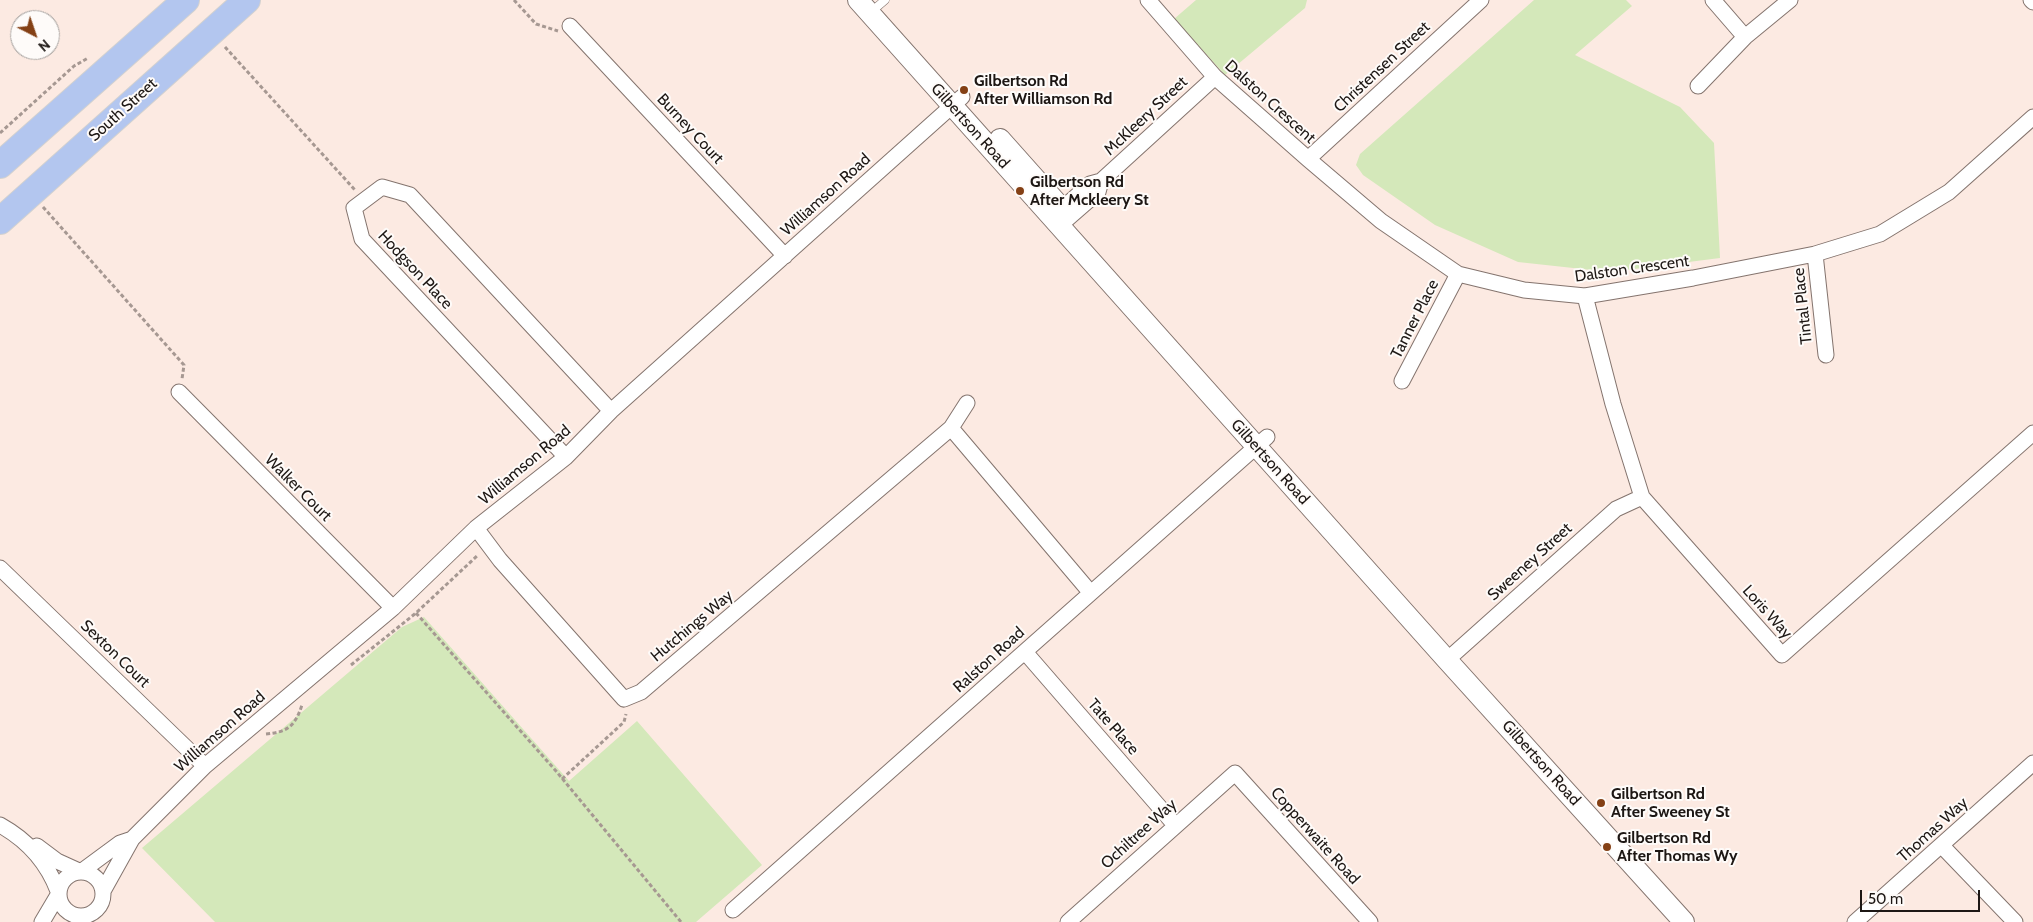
<!DOCTYPE html>
<html>
<head>
<meta charset="utf-8">
<style>
	body { margin:0 }
	#map { position:relative; width:2033px; height:922px; overflow:hidden; background:#fceae2; font-family:Cabin,sans-serif }
	canvas { display:block }
	.north { position:absolute; left:10px; top:10px; width:50px; height:50px; box-sizing:border-box; background:#fefbf9; border:1px solid #a4a09d; border-radius:50%; rotate:139deg; font-size:14px; font-weight:700; line-height:20px; text-align:center; color:#1d1714 }
	.north::after { content:''; display:block; margin:auto; width:18px; height:22px; background:#844015; clip-path:polygon(50% 0,100% 100%,50% 72%,0 100%) }
	.scale { position:absolute; left:1860px; top:890px; width:120px; height:22px; box-sizing:border-box; border:2px solid #1d1714; border-top:0; padding-left:6px; font-size:15px; line-height:18px; white-space:nowrap; color:#1d1714; -webkit-text-stroke:4px #fefbf9; paint-order:stroke }
</style>
</head>
<body>
<div id="map">
<canvas width="2033" height="922"></canvas>
<div class="north">N</div>
<div class="scale">50 m</div>
</div>
<script>
const ctx = document.querySelector('canvas').getContext('2d');
ctx.lineJoin = 'round';
function paint(path, color) { ctx.fillStyle = color; ctx.fill(path, 'evenodd'); }
function strokePath(path, color, width, dash) { ctx.strokeStyle = color; ctx.lineWidth = width; ctx.lineCap = dash ? 'butt' : 'round'; ctx.setLineDash(dash || []); ctx.stroke(path); }
function write(font, color, halo, rows, align = 'center') {
  ctx.font = font + ' Cabin,sans-serif'; ctx.lineWidth = 4; ctx.setLineDash([]); ctx.textBaseline = 'middle'; ctx.strokeStyle = halo; ctx.fillStyle = color; for (const [text, x, y, turn = 0] of rows) {
    ctx.save(); ctx.translate(x, y); ctx.rotate((+turn || 0) * Math.PI / 180); ctx.textAlign = isNaN(turn) ? turn : align; if (halo) ctx.strokeText(text, 0, 0); ctx.fillText(text, 0, 0); ctx.restore();
  }
}
paint(new Path2D(`
	M1196,0H1307L1305,8L1225,75L1174,19Z
	M1534,0H1626L1632,6L1575,55L1680,107L1714,143L1720,258L1610,272L1518,262L1435,225L1363,175L1356,165L1360,154Z
	M424,617L569,781L637,721L762,865L696,922H215L142,848L402,627Z`), '#d4e8ba');
const lane = new Path2D(`
	M871,12L885,0`);
const street = new Path2D(`
	M1148,0L1215,77L1308,159L1381,221L1458,274L1524,290L1585,296L1693,278L1815,254L1880,234L1949,192L2033,117
	M1713,0L1745,37
	M2031,0L2033,2
	M570,26L785,256
	M1698,86L1745,37L1790,0
	M1308,159L1481,0
	M1053,217L1090,184L1101,181L1215,77
	M1059,226L1098,192L1101,181
	M1815,254L1826,355
	M1585,296L1613,404L1642,497L1782,655L2033,433
	M1402,381L1458,274
	M179,392L393,608
	M951,428L1090,592
	M566,457L362,239L354,208L382,187L410,195L611,411
	M476,528L500,560L624,699L641,692L951,428L967,403
	M0,568L205,766
	M1025,652L1175,825
	M1447,660L1616,509L1642,497
	M0,825C27,840 47,862 58,891
	M37,846L57,861L79,871
	M1942,846L2015,922
	M82,871L120,843L132,839
	M59 894a22 22 0 1 1 44 0a22 22 0 1 1-44 0Z
	M103,891L132,839L205,766L393,608L476,528L566,457L611,411L962,97
	M733,910L1267,437
	M42,922L58,895
	M1068,922L1235,773L1370,922
	M1855,922L2033,763`);
const secondary = new Path2D(`
	M858,0L1447,660L1684,922
	M1000,139L1057,203`);
const highway = new Path2D(`
	M0,165L186,0
	M0,221L247,0`);
strokePath(lane, '#84746e', 9);
strokePath(street, '#84746e', 17);
strokePath(secondary, '#84746e', 22);
strokePath(highway, '#d2d1d0', 28);
strokePath(new Path2D(`
	M514,0L536,24L558,31
	M225,47L355,190
	M0,133L74,66L88,58
	M43,207L184,365L182,379
	M416,613L556,771L681,922
	M351,665L416,613L478,555
	M266,734C288,732 295,726 302,705
	M562,779L624,722L626,714`), '#a69892', 3, [4, 2.5]);
strokePath(lane, '#fff', 8);
strokePath(street, '#fff', 15);
strokePath(secondary, '#fff', 20);
strokePath(highway, '#b3c6ef', 26);
for (const [x, y, r, color] of [
	[964,90,5,"#844015"],
	[1020,191,5,"#844015"],
	[1601,803,5,"#844015"],
	[1607,847,5,"#844015"]
]) { const dot = new Path2D(); dot.arc(x, y, r, 0, 2 * Math.PI); ctx.fillStyle = color; ctx.fill(dot); strokePath(dot, '#fefbf9', 2); }
write('16px', '#1d1714', '#fefbf9', [
	["Christensen Street",1382,67,-43],
	["Dalston Crescent",1270,102,42],
	["South Street",123,110,-42],
	["McKleery Street",1146,116,-43],
	["Gilbertson Road",970,126,48],
	["Burney Court",690,129,47],
	["Williamson Road",826,195,-42],
	["Dalston Crescent",1632,269,-8],
	["Hodgson Place",415,270,47],
	["Tintal Place",1803,306,-96],
	["Tanner Place",1415,319,-63],
	["Gilbertson Road",1270,462,48],
	["Williamson Road",525,465,-40],
	["Walker Court",298,488,45],
	["Sweeney Street",1530,562,-42],
	["Loris Way",1767,612,48],
	["Hutchings Way",692,626,-40],
	["Sexton Court",115,654,44],
	["Ralston Road",989,660,-42],
	["Tate Place",1113,727,49],
	["Williamson Road",220,732,-41],
	["Gilbertson Road",1541,763,48],
	["Thomas Way",1933,830,-42],
	["Ochiltree Way",1139,834,-42],
	["Copperwaite Road",1315,836,48]
]);
write('bold 16px', '#1d1714', '#fefbf9', [
	["Gilbertson Rd",974,81],
	["After Williamson Rd",974,99],
	["Gilbertson Rd",1030,182],
	["After Mckleery St",1030,200],
	["Gilbertson Rd",1611,794],
	["After Sweeney St",1611,812],
	["Gilbertson Rd",1617,838],
	["After Thomas Wy",1617,856]
], 'left');
</script>
</body>
</html>
